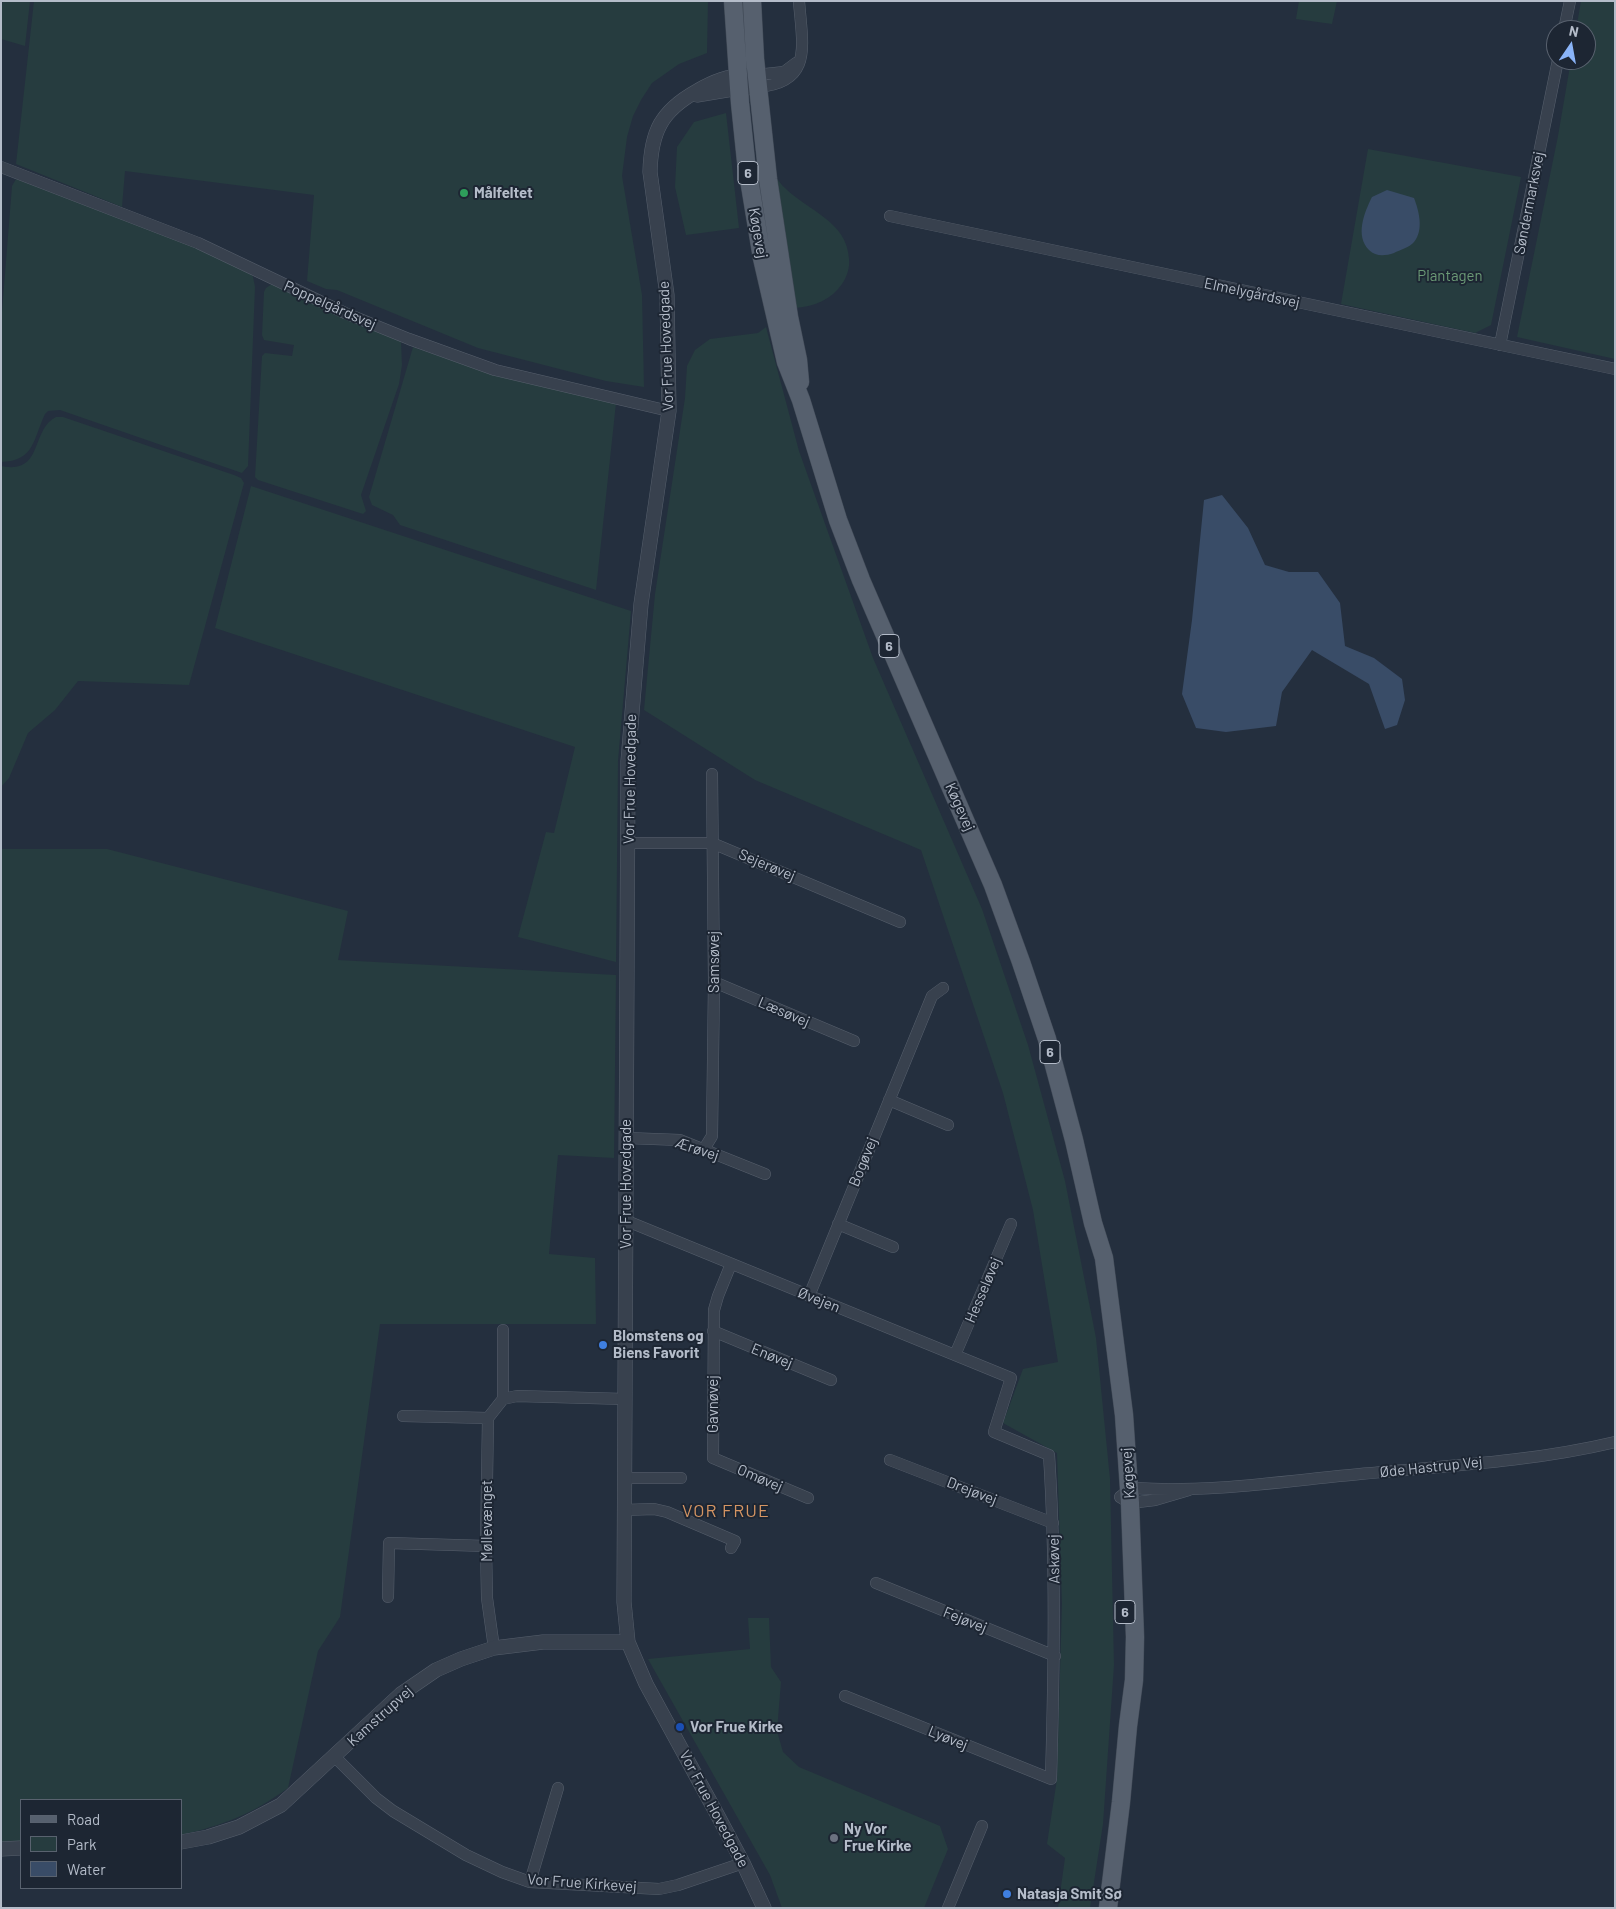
<!DOCTYPE html>
<html>
<head>
<meta charset="utf-8">
<style>
	body { margin:0 }
	#map { position:relative; width:1616px; height:1909px; overflow:hidden; background:#242f3e; font-family:Barlow,sans-serif }
	canvas { display:block }
	.frame { position:absolute; inset:0; border:2px solid #b4bcc9; pointer-events:none }
	.legend { position:absolute; left:20px; top:1799px; width:162px; height:90px; box-sizing:border-box; background:#1d2633; border:1px solid #59626f; margin:0; padding:6px 9px; list-style:none; font-size:15px; color:#b4bcc9 }
	.legend li { display:flex; align-items:center; gap:10px; height:25px }
	.legend b { width:25px; border:1px solid #59626f }
	.north { position:absolute; left:1546px; top:20px; width:50px; height:50px; box-sizing:border-box; background:#1d2633; border:1px solid #59626f; border-radius:50%; rotate:12deg; font-size:14px; font-weight:700; line-height:20px; text-align:center; color:#b4bcc9 }
	.north::after { content:''; display:block; margin:auto; width:18px; height:22px; background:#8ab4f8; clip-path:polygon(50% 0,100% 100%,50% 72%,0 100%) }
</style>
</head>
<body>
<div id="map">
<canvas width="1616" height="1909"></canvas>
<div class="frame"></div>
<ul class="legend">
<li><b style="height:6px;background:#56606e"></b>Road</li>
<li><b style="height:14px;background:#263c3f"></b>Park</li>
<li><b style="height:14px;background:#394c67"></b>Water</li>
</ul>
<div class="north">N</div>
</div>
<script>
const ctx = document.querySelector('canvas').getContext('2d');
ctx.lineJoin = 'round';
function paint(path, color) { ctx.fillStyle = color; ctx.fill(path, 'evenodd'); }
function strokePath(path, color, width, dash) { ctx.strokeStyle = color; ctx.lineWidth = width; ctx.lineCap = dash ? 'butt' : 'round'; ctx.setLineDash(dash || []); ctx.stroke(path); }
function write(font, color, halo, rows, align = 'center') {
  ctx.font = font + ' Barlow,sans-serif'; ctx.lineWidth = 4; ctx.setLineDash([]); ctx.textBaseline = 'middle'; ctx.strokeStyle = halo; ctx.fillStyle = color; for (const [text, x, y, turn = 0] of rows) {
    ctx.save(); ctx.translate(x, y); ctx.rotate((+turn || 0) * Math.PI / 180); ctx.textAlign = isNaN(turn) ? turn : align; if (halo) ctx.strokeText(text, 0, 0); ctx.fillText(text, 0, 0); ctx.restore();
  }
}
paint(new Path2D(`
	M3,1H30L25,46L1,39V9Z
	M34,1H708L707,53L679,64L652,83L641,100L633,116L627,137L622,176L642,295L644,387L606,381L478,348L337,290L326,289L307,281L314,195L125,171L122,207L16,164Z
	M1299,1H1337L1332,24L1296,19Z
	M1581,1H1615V359L1517,337L1558,136L1571,60H1586V30H1576Z
	M726,113L739,228L686,235L675,187L677,147L694,122Z
	M1368,149L1521,177L1491,325L1475,333L1341,304Z
	M775,177C779,180 781,185 785,188C808,211 847,221 849,259C850,267 847,277 842,284C831,300 815,306 796,308Z
	M16,179L216,255L249,271L253,277L255,287L248,466L242,473L60,410L48,411L45,414C33,439 35,461 1,462V324L12,186Z
	M272,284L401,341L402,365L399,384L361,495L366,511L363,514L258,480L255,477L262,356L265,353L292,356L294,345L264,340L262,335L264,292L266,288Z
	M766,327L799,451L873,658L982,909L1028,1045L1065,1181L1096,1338L1110,1479L1114,1665L1103,1824L1090,1908H1058L1065,1858L1047,1844L1057,1779L1062,1603L1057,1453L1003,1423L1023,1369L1058,1362L1033,1210L1003,1093L921,850L755,780L644,710L655,594L685,398L687,366L695,350L710,339L758,333Z
	M413,347L494,375L616,403L596,590L400,525L393,515L372,505L369,497Z
	M56,417H63L234,475L241,478L244,483L189,685L78,681L55,710L28,733L9,778L1,787V466C44,475 30,430 56,417Z
	M251,486L631,611L618,761L616,962L518,937L546,832L554,833L575,747L215,628Z
	M1,849H107L348,911L338,960L616,975L614,1158L558,1155L549,1254L595,1258L596,1324H380L340,1617L318,1651L288,1788C252,1814 224,1825 181,1835V1800H21V1843H1Z
	M748,1618H769L771,1667L781,1682L777,1731L783,1752L799,1767L940,1826L948,1849L924,1908H782L770,1875L648,1659L750,1649Z`), '#263c3f');
paint(new Path2D(`
	M1387,190L1414,198C1419,211 1424,230 1414,242C1410,247 1400,250 1394,253C1385,256 1376,257 1369,250C1355,236 1364,213 1372,197Z
	M1222,495L1248,528L1265,565L1289,572H1318L1340,603L1345,646L1374,658L1402,679L1405,700L1397,725L1385,729L1369,684L1312,650L1282,692L1276,726L1226,732L1196,728L1182,694L1192,620L1204,500Z`), '#394c67');
const minor = new Path2D(`
	M1564,30L1570,1
	M756,75L784,72L796,63
	M757,87C814,83 802,44 799,1
	M1,167L198,243L345,313L409,339L495,370L669,411
	M890,216L1615,369
	M1500,345L1558,60
	M628,843H712L900,922
	M714,982L854,1041
	M889,1100L948,1125
	M627,1138L680,1140L765,1174
	M704,1149L712,1136L714,982L712,774
	M627,1221L1011,1378L994,1432L1049,1455C1056,1563 1054,1671 1051,1779L845,1696
	M838,1224L893,1247
	M731,1264L718,1296L714,1310L713,1458L808,1498
	M809,1296L932,996L943,988
	M713,1331L831,1380
	M955,1355L1011,1224
	M503,1399V1330
	M403,1416L488,1418
	M890,1460L1053,1523
	M624,1478H681
	M1189,1490L1155,1500L1130,1503L1120,1497L1130,1489L1134,1488C1209,1493 1285,1481 1360,1474C1445,1466 1531,1462 1615,1442
	M624,1510L654,1509L667,1512L735,1541L731,1548
	M876,1583L1055,1656
	M388,1597L389,1543L486,1546
	M494,1648L487,1598L486,1546L488,1418L503,1399L517,1396L625,1399
	M335,1757L376,1798L393,1811L466,1855L502,1872L530,1882L659,1889L678,1885L743,1863
	M530,1882L558,1788
	M948,1908L982,1826`);
const tertiary = new Path2D(`
	M747,75C728,76 714,81 697,91C661,111 651,132 650,172L667,295L669,411L641,604L628,761L624,1602L628,1642L646,1684L718,1816L743,1863L764,1908
	M697,95L739,88L757,87
	M181,1842L208,1837L239,1827L281,1805L401,1694L436,1670L461,1659L494,1648L543,1642H628
	M1,1849L21,1848`);
const primary = new Path2D(`
	M733,1L740,103L746,161L762,258L786,362L801,400L838,520L861,580L993,885L1021,962L1047,1039L1062,1095L1074,1140L1093,1223L1104,1258L1124,1415L1130,1503L1135,1637L1134,1680L1128,1726L1121,1802L1108,1908
	M752,1L755,59L768,179L789,317L798,360L800,382`);
strokePath(minor, '#565f6c', 12);
strokePath(tertiary, '#565f6c', 15);
strokePath(primary, '#414a57', 19);
strokePath(minor, '#38414e', 11);
strokePath(tertiary, '#38414e', 14);
strokePath(primary, '#56606e', 18);
for (const [x, y, r, color] of [
	[464,193,5,"#2e9e5b"],
	[603,1345,5,"#3f7fe0"],
	[680,1727,5,"#1a4fb4"],
	[834,1838,5,"#6b7280"],
	[1007,1894,5,"#3f7fe0"]
]) { const dot = new Path2D(); dot.arc(x, y, r, 0, 2 * Math.PI); ctx.fillStyle = color; ctx.fill(dot); strokePath(dot, '#1d2633', 2); }
for (const [x, y, w] of [
	[748,173,20],
	[889,646,20],
	[1050,1052,20],
	[1125,1612,20]
]) { const box = new Path2D(); box.roundRect(x - w / 2, y - 11.5, w, 23, 4); ctx.fillStyle = '#1d2633'; ctx.fill(box); strokePath(box, '#b4bcc9', 1); }
write('bold 14px', '#b4bcc9', null, [
	["6",748,173],
	["6",889,646],
	["6",1050,1052],
	["6",1125,1612]
]);
write('bold 15px', '#b4bcc9', '#1d2633', [
	["Målfeltet",474,193],
	["Blomstens og",613,1336],
	["Biens Favorit",613,1353],
	["Vor Frue Kirke",690,1727],
	["Ny Vor",844,1829],
	["Frue Kirke",844,1846],
	["Natasja Smit Sø",1017,1894]
], 'left');
write('15px', '#b4bcc9', '#1d2633', [
	["Søndermarksvej",1529,203,-79],
	["Køgevej",758,233,80],
	["Elmelygårdsvej",1252,293,12],
	["Poppelgårdsvej",330,305,24],
	["Vor Frue Hovedgade",666,346,-92],
	["Vor Frue Hovedgade",630,779,-89],
	["Køgevej",960,807,66],
	["Sejerøvej",767,865,23],
	["Samsøvej",714,962,-90],
	["Læsøvej",784,1012,23],
	["Ærøvej",697,1149,18],
	["Bogøvej",863,1162,-68],
	["Vor Frue Hovedgade",626,1184,-90],
	["Hesseløvej",983,1290,-67],
	["Øvejen",819,1300,22],
	["Enøvej",772,1356,22],
	["Gavnøvej",713,1404,-90],
	["Øde Hastrup Vej",1431,1467,-6],
	["Køgevej",1128,1473,-94],
	["Omøvej",760,1478,23],
	["Drejøvej",972,1491,21],
	["Møllevænget",487,1521,-90],
	["Askøvej",1054,1559,-91],
	["Fejøvej",965,1620,22],
	["Kamstrupvej",380,1716,-42],
	["Lyøvej",948,1738,22],
	["Vor Frue Hovedgade",714,1809,62],
	["Vor Frue Kirkevej",582,1883,4]
]);
write('15px', '#6b9a76', '#1d2633', [
	["Plantagen",1450,276]
]);
ctx.letterSpacing = '1px';
write('18px', '#d59563', '#1d2633', [
	["VOR FRUE",726,1511]
]);
ctx.letterSpacing = '0px';
</script>
</body>
</html>
